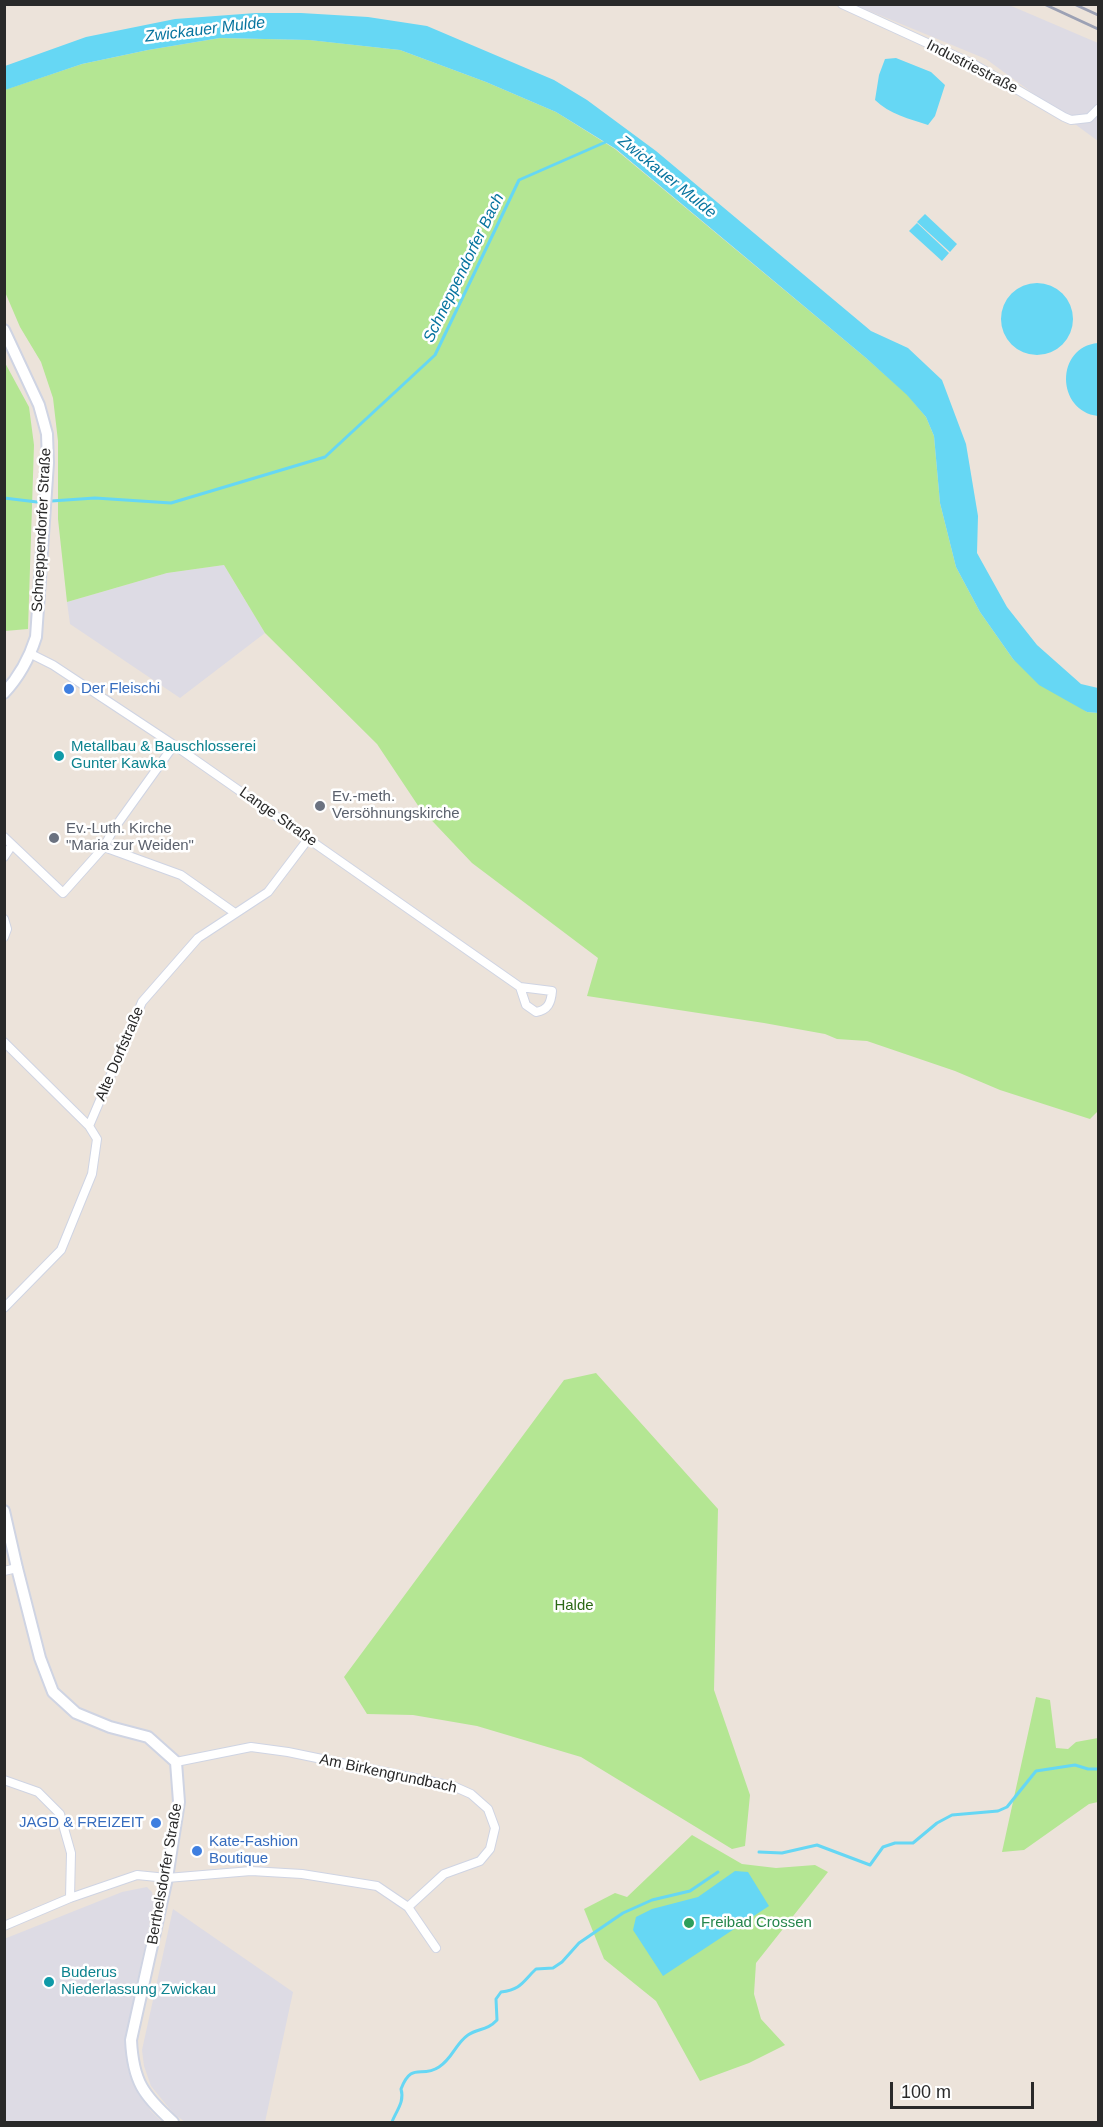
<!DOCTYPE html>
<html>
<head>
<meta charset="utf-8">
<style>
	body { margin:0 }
	#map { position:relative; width:1103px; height:2127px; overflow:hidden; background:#ece3da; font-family:Helvetica,sans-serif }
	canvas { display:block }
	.frame { position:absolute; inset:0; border:6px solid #292929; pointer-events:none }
	.scale { position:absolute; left:890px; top:2082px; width:144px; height:27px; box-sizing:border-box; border:3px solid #292929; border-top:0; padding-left:8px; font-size:18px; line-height:21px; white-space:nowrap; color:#292929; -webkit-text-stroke:4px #fff; paint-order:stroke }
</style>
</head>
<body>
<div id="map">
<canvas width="1103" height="2127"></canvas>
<div class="frame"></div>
<div class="scale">100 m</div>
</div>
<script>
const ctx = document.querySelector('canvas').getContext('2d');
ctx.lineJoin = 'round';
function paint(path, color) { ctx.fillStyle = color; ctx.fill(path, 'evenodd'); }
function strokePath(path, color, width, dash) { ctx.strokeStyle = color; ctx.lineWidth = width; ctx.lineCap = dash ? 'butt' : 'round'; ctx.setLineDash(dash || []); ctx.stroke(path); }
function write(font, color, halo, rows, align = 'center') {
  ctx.font = font + ' Helvetica,sans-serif'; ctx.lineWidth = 5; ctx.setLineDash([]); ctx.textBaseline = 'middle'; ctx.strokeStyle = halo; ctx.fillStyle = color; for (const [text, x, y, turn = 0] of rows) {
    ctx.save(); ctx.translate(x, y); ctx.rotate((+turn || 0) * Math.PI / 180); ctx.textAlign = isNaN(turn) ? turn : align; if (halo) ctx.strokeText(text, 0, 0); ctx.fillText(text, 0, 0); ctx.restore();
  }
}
paint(new Path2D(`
	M855,5H1009L1098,43V141L986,59Z
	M224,565L265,633L180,698L70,624L67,602L167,573Z
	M147,1887L152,1892L154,1902L126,2034L128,2070L150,2110L162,2122H5L4,1939L122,1892Z
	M173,1909L293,1992L265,2122H185L173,2113L151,2086L144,2066L142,2050Z`), '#dddbe4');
paint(new Path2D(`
	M220,38L310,40L400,50L486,82L556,112L615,149L866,358L907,394L926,417L934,436L940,503L956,567L980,612L1013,659L1087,712L1098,713V1111L1090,1119L1000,1090L955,1071L867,1041L837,1039L825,1034L764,1023L587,996L598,958L472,863L419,807L377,744L265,633L224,565L167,573L67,602L58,519V441L53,398L41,362L20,327L5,292L4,90L82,64L148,50Z
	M4,361L29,407L34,445L28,629L5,631Z
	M596,1373L718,1509L714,1690L750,1795L745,1846L732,1849L581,1757L477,1726L413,1715L367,1714L344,1677L564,1380Z
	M1036,1697L1050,1700L1056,1748L1068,1749L1076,1742L1098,1738V1802L1089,1804L1024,1850L1002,1852Z
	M692,1835L742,1864L776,1868L815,1865L828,1872L756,1963L754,1994L761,2019L785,2045L749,2063L700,2081L656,2001L604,1959L584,1909L615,1893L627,1897Z`), '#b4e693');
paint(new Path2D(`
	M256,13H301L368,17L427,26L554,80L587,100L656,151L871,331L908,348L942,380L966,444L978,516L977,553L1007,607L1037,645L1081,684L1098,688V713L1087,712L1039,685L1013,659L980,612L956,567L940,503L934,436L926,417L907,395L866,358L616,149L556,112L486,82L400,50L309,40L220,38L148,50L82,64L5,90V66L86,37L175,19Z
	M896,58L931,72L945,85L935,116L928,125C910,119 889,114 875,100L879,75L885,59Z
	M925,214L957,244L950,252L917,222Z
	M917,223L949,253L942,261L909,231Z
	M1001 319a36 36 0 1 1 72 0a36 36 0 1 1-72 0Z
	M1098,343V416C1056,411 1055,347 1098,343Z
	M735,1871L748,1872L769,1906L663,1976L633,1930L636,1917L652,1909L698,1897Z`), '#66d7f4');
strokePath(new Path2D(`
	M4,498L37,502L95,498L171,503L325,457L435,355L519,180L608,141
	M759,1852L782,1853L817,1845L870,1865L883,1847L895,1843H913L937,1823L952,1815L998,1811L1007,1807L1036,1771L1075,1765L1088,1769H1098
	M392,2122C396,2111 405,2102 401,2089C412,2061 421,2079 439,2067C453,2058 455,2044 468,2035C478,2028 487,2031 497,2020L496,1999L501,1992C522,1989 522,1982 536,1969L553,1968L562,1962L579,1943L623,1913L652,1900L690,1891L718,1872`), '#66d7f4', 3);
const street = new Path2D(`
	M842,4L975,65L1064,117L1071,120L1089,118L1098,109
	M31,654L53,665L174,745L520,987L552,991C551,1003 548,1010 536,1012L526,1005L520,987
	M4,837L63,893L104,847L113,830L174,745
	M104,847L181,875L235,913
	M4,857L12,845
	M4,919L7,929L4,937
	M4,1042L89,1126
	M4,1308L61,1250L92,1174L97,1139L89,1126L142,1002L198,938L268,892L309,838
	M4,1571L17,1568
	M176,1762L251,1747L288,1752L453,1786L471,1794L488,1809L495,1828L490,1849L480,1861L444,1874L408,1907
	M4,1780L38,1792L60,1814L71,1853L70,1898
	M4,1926L70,1898L137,1875L167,1878L251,1871L302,1874L377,1886L408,1907L436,1948`);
const secondary = new Path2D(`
	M4,330L39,405L47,434L48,463L36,637C29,659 20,676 4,693
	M4,1511L17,1568L40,1658L53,1692L76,1713L110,1727L148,1737L176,1762L179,1802L167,1878L131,2040C133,2081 143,2095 173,2122`);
strokePath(street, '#cfd4e3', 10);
strokePath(secondary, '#cfd4e3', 14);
strokePath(street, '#fff', 8);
strokePath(secondary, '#fff', 10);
strokePath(new Path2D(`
	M1044,4L1098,29
	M1074,4L1098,15`), '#9ca1b4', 3);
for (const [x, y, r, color] of [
	[69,689,6,"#3f7fe0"],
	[59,756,6,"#0f9aa8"],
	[320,806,6,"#6b7280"],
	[54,838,6,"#6b7280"],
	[156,1823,6,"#3f7fe0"],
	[197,1851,6,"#3f7fe0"],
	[689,1923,6,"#2e9e5b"],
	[49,1982,6,"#0f9aa8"]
]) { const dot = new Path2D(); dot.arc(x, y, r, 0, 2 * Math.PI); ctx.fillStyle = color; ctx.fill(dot); strokePath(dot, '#fff', 2); }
write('15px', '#292929', '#fff', [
	["Industriestraße",972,67,27],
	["Schneppendorfer Straße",42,530,-87],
	["Lange Straße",278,817,35],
	["Alte Dorfstraße",120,1054,-67],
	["Am Birkengrundbach",388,1774,12],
	["Berthelsdorfer Straße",165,1874,-80]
]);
write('15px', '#366cbe', '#fff', [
	["Der Fleischi",81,689],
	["JAGD & FREIZEIT",144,1823,"right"],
	["Kate-Fashion",209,1842],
	["Boutique",209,1859]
], 'left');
write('15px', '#0d838f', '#fff', [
	["Metallbau & Bauschlosserei",71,747],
	["Gunter Kawka",71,764],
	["Buderus",61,1973],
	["Niederlassung Zwickau",61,1990]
], 'left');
write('15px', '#5b616d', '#fff', [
	["Ev.-meth.",332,797],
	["Versöhnungskirche",332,814],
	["Ev.-Luth. Kirche",66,829],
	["\"Maria zur Weiden\"",66,846]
], 'left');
write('15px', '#2c6916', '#fff', [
	["Halde",574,1606]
]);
write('15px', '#27864d', '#fff', [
	["Freibad Crossen",701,1923]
], 'left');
write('italic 16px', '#07749f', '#fff', [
	["Zwickauer Mulde",205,30,-7],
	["Zwickauer Mulde",667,177,39],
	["Schneppendorfer Bach",464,268,-64]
]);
</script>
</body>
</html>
